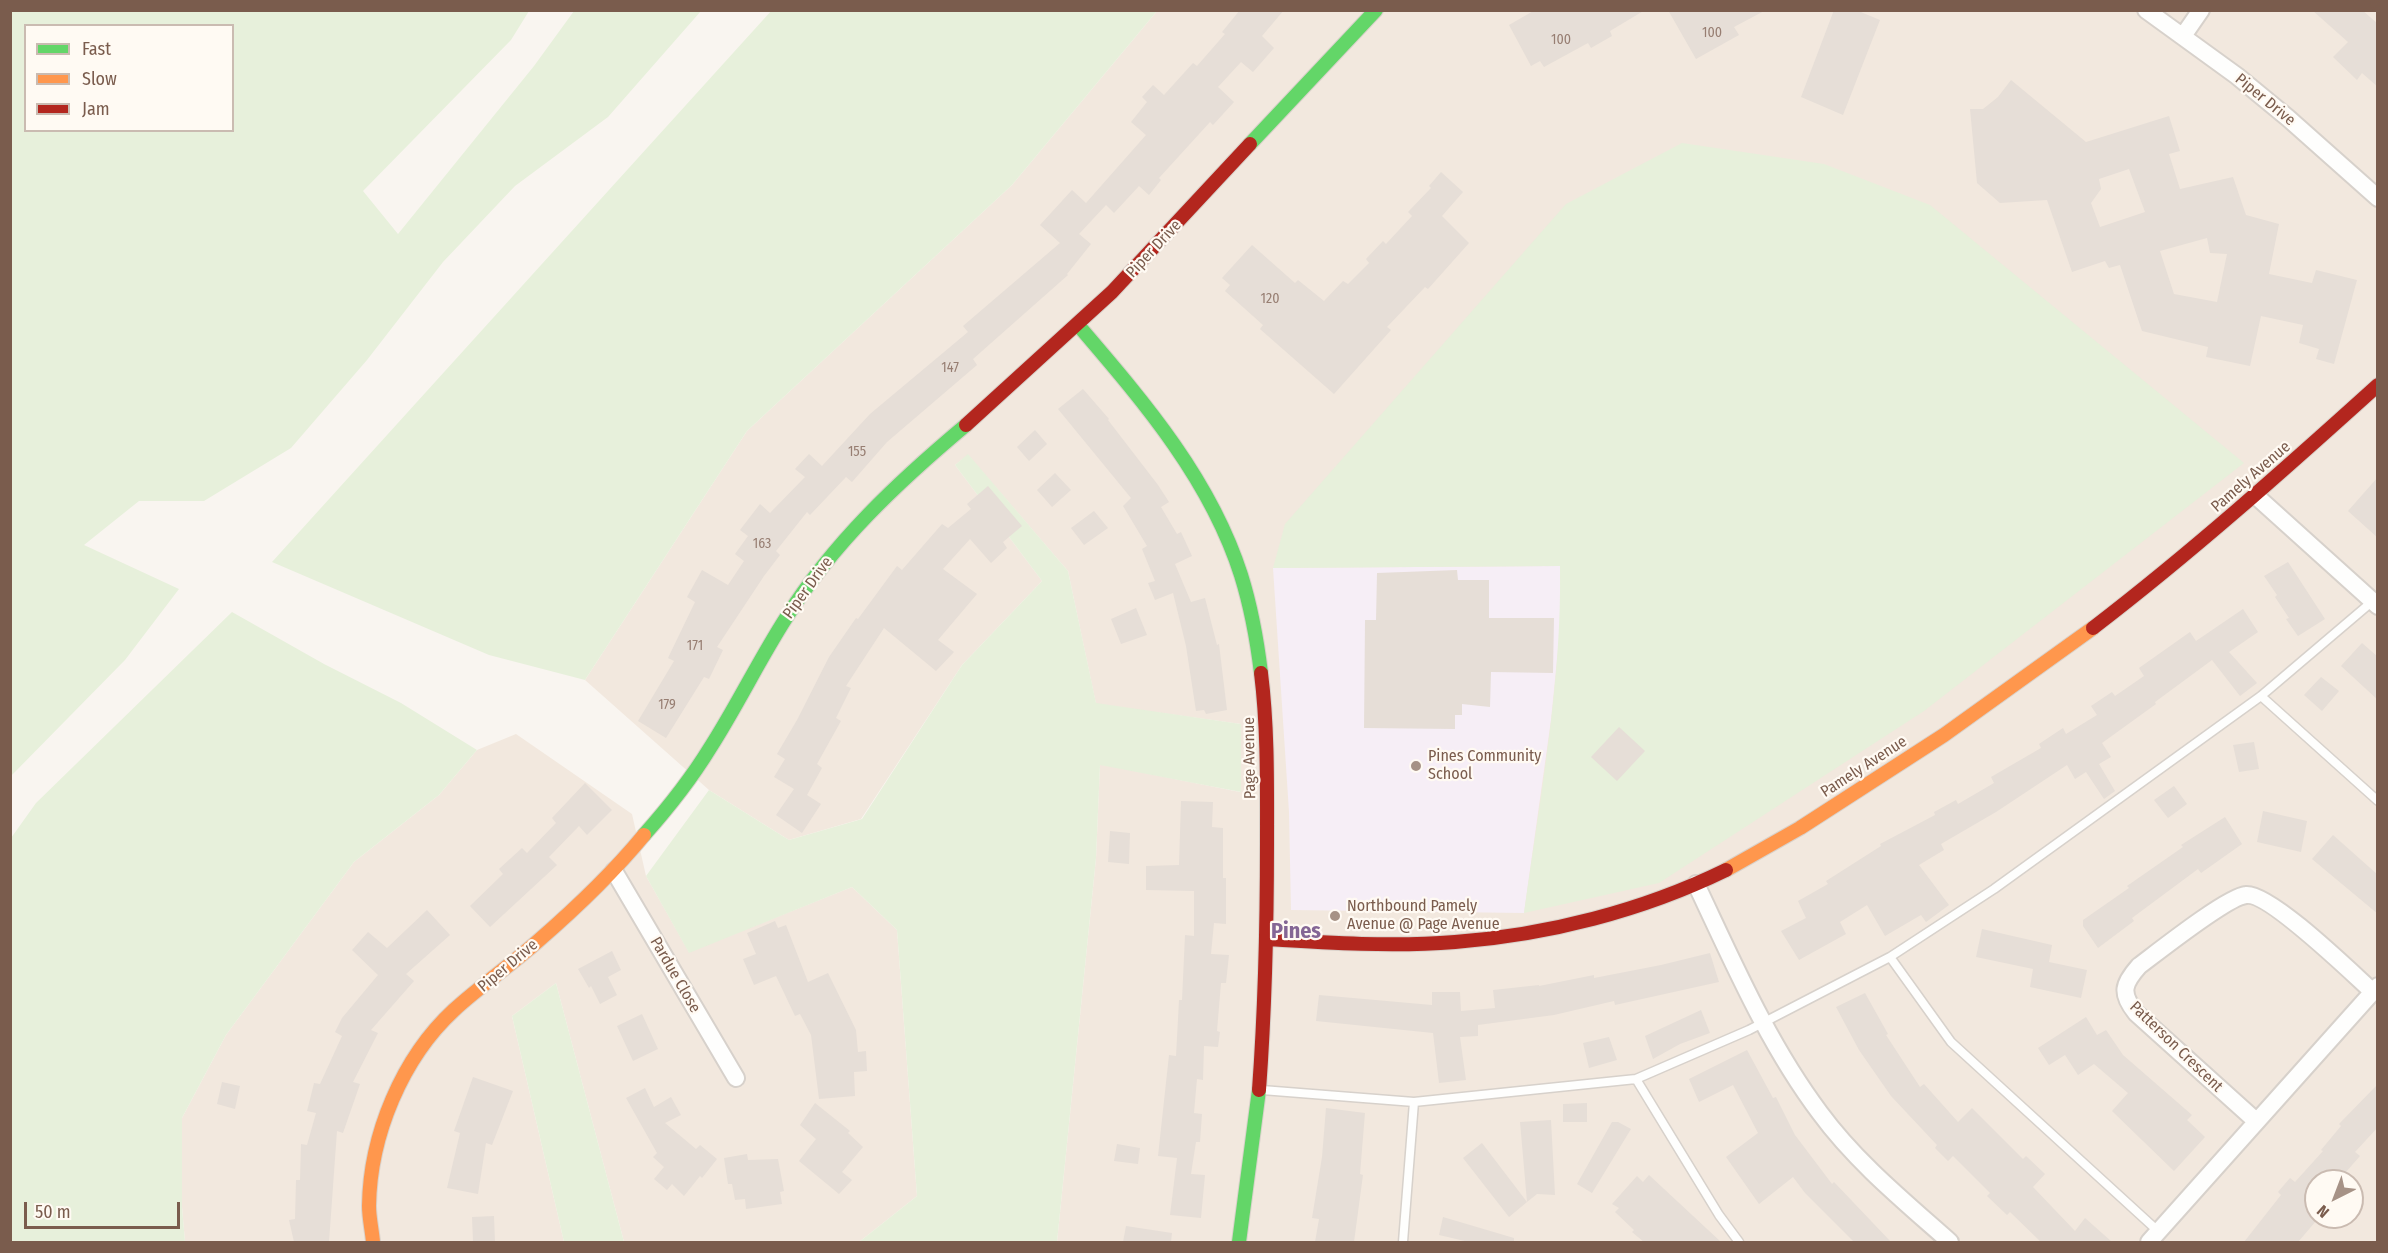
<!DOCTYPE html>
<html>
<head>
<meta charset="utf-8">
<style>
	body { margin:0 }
	#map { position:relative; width:2388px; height:1253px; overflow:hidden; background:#f9f5f0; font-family:"Fira Sans Condensed",sans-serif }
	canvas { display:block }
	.frame { position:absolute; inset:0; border:12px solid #7a5c4d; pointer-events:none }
	.legend { position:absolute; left:24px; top:24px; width:210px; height:108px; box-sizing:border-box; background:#fffaf3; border:2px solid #cabbb1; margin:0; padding:8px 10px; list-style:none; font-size:18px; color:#7a5c4d }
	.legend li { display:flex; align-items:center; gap:12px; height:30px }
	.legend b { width:30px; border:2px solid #cabbb1 }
	.north { position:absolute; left:2304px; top:1169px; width:60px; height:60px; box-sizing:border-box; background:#fffaf3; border:2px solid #cabbb1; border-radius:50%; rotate:222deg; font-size:16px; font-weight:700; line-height:24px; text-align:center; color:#7a5c4d }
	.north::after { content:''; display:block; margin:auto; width:21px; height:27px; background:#a69286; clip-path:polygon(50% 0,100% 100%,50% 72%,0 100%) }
	.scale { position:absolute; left:24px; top:1202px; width:156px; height:27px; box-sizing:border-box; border:3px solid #7a5c4d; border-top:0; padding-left:8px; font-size:18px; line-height:21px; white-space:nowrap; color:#7a5c4d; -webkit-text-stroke:4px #fffaf3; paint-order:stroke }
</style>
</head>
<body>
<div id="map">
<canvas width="2388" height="1253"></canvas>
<div class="frame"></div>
<ul class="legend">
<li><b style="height:8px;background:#63d668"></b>Fast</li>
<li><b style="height:8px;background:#ff974d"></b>Slow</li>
<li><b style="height:8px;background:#b3261e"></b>Jam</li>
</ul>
<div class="north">N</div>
<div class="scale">50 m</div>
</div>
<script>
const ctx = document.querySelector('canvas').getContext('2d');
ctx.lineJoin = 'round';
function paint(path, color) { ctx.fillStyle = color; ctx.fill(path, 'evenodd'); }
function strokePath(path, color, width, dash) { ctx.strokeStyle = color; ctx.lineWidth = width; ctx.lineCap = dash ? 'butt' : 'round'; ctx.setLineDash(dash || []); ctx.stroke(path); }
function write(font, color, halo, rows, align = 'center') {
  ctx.font = font + ' "Fira Sans Condensed",sans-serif'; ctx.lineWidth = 4.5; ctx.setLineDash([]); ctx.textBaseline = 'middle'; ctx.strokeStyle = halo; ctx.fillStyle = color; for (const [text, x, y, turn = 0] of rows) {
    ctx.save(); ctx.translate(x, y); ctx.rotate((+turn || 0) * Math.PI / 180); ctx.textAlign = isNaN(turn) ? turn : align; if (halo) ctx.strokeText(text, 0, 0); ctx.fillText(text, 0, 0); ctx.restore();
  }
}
paint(new Path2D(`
	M1157,11H2377V1242H1057L1096,858L1100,764L1240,792L1241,724L1096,704L1068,571L968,455L955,465L1042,581L962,665L861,819L789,840L709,790L585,680L747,431L1012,185ZM2316,1181H2352V1217H2316Z
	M516,734L632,814L646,876L689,952L852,887L897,930L917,1196L859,1242H624L556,983L512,1016L564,1242H185L182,1207V1118L226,1035L354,862L439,795L477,750Z`), '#f2e8de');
paint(new Path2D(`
	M1560,566L1561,620L1551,720L1524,913L1291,910L1289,812L1273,568Z`), '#f6eef6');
paint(new Path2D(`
	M11,10L529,11L511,40L363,191L398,234L534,66L574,11H701L608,117L515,186L443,262L367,360L291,448L204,501H139L84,545L179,589L125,660L11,776ZM26,26H232V130H26Z
	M772,10L1157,11L1012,185L747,431L585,680L489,655L272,562Z
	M1682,143L1824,164L1930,205L2244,463L1924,711L1659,883L1524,913C1540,798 1562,682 1560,566L1273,568L1285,524L1566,204Z
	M968,454L1068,571L1096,703L1241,724V792L1100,765L1096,858L1057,1242H859L917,1196L897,930L852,887L689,953L646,876L709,790L789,840L862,819L962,665L1042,581L955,465Z
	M232,612L324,664L401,703L477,750L439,795L354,862L226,1035L182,1118V1207L185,1242H11V838L36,803Z
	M556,983L624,1242H564L512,1016Z`), '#e7f0db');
paint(new Path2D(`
	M1240,10H1284L1262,36L1274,48L1253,72L1241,62L1218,87L1234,102L1213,125L1210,122L1159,178L1161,180L1149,195L1139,186L1114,213L1106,205L1079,234L1091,244L1067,274L1068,275L973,359L977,365L887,442L852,482L846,477L810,515L807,512L776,551L780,555L764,576L717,647L723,650L709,679L704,677L666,738L638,721L674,661L668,658L695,602L687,597L702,570L728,585L744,561L735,554L748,536L740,530L760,504L770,513L805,477L795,469L809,454L822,466L870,414L968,332L963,326L1060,243L1040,225L1072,190L1086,203L1146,135L1131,122L1147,102L1142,97L1153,85L1164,95L1193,63L1197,66L1225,34L1222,32Z
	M1535,10H1645L1610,31L1612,36L1591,48L1588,43L1544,67L1540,61L1531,66L1509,25Z
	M1668,10H1766L1734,27L1739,35L1696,59Z
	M1834,10H1856L1880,20L1843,115L1801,97Z
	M2312,10H2362L2378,24V87L2362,73L2357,80L2333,57L2348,42Z
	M2011,80L2086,142L2169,116L2180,151L2169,154L2180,189L2233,177L2246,215L2279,224L2269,274L2312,283L2316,270L2357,280L2334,364L2316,359L2319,349L2299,343L2303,325L2261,316L2250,366L2206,357L2208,347L2142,331L2120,265L2109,268L2105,261L2072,272L2047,200L2000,203L1977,183L1970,109H1983L1998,97ZM2129,169L2145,212L2100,227L2091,203L2101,189L2099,179ZM2207,238L2210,253L2227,254L2217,302L2174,294L2160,251Z
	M1441,172L1463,192L1442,216L1469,243L1428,289L1425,287L1387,327L1391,330L1334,394L1260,329L1263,325L1225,291L1230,285L1222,278L1252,245L1295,283L1298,280L1324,301L1343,281L1348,284L1369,263L1366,259L1383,241L1386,244L1412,216L1408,212L1431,188L1429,186Z
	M1083,389L1109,419L1108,420L1158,485L1169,502L1161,507L1177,534L1181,532L1192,556L1175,564L1191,602L1205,598L1217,645L1219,644L1227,710L1206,714L1204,710L1196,711L1186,646L1173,593L1155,600L1148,583L1155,581L1142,549L1147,546L1123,506L1131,498L1058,409Z
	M1035,430L1047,444L1029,461L1017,447Z
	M1055,473L1071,490L1052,507L1037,490Z
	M2378,477V538L2348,511Z
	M988,486L1022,526L1003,542L1007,548L991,563L970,539L943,569L977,594L938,640L954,652L936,671L884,628L846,686L851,688L836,718L841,721L817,764L822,768L807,795L821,804L802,833L776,815L794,789L774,777L785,759L777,754L797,720L829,657L856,618L858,619L897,566L902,570L942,524L948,528L971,509L967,504Z
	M1094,511L1108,528L1084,545L1071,528Z
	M2288,562L2325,619L2298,636L2286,619L2289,618L2275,597L2277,595L2264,576Z
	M1457,570L1458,580H1489V618H1554L1553,673L1491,672L1490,707L1462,704V715H1455V729L1364,728L1365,620H1376L1377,573Z
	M1136,608L1147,635L1121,644L1111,619Z
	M2243,609L2258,632L2229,652L2257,683L2240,696L2212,660L2155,702L2156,704L2102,743L2111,757L2099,764L2115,791L2104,799L2086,772L2075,779L2067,765L1996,812L1941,844L1944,850L1919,865L1949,905L1926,922L1921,915L1885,936L1867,905L1840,922L1846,934L1799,960L1781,931L1806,918L1798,901L1828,884L1826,881L1881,846L1880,844L1935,815L1934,812L1956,800L1958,804L1994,783L1991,777L2041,748L2039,744L2063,728L2066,734L2097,715L2091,706L2112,692L2115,696L2144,676L2139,668L2190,632L2196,641Z
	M2362,643L2378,657V700L2341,666Z
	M2321,677L2339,691L2322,711L2304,695Z
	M1619,727L1645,751L1617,781L1591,757Z
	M2254,742L2259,769L2239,772L2233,745Z
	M585,783L612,810L587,835L579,826L549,857L557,865L490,927L470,906L503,874L499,869L522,848L527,853L556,823L552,818Z
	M2174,786L2187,804L2168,818L2154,800Z
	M1181,801L1213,802L1212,827L1223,828V878H1226V924L1214,923L1211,954L1229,955L1226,983H1221L1217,1031L1220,1032L1218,1047L1204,1046L1203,1080L1197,1079L1194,1113L1202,1114L1200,1142H1196L1191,1174L1205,1175L1201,1218L1170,1215L1177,1158L1158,1156L1169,1055L1176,1056L1179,1000H1182L1185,935L1194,936V891L1146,890V866L1179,865Z
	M2263,811L2307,821L2301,852L2257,842Z
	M2225,817L2242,844L2201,873L2198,869L2132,918L2134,921L2098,948L2083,926V920L2129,888L2127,886L2183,847L2181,845Z
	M1110,831L1130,833L1129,864L1108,862Z
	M2333,835L2378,875V914L2312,859Z
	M427,910L450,935L406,974L414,981L371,1030L378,1033L353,1082L360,1084L343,1133L337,1131L329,1242H294L289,1220L295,1219L296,1180H300L301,1144L307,1145L316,1113L307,1111L314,1083L320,1084L342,1036L335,1032L342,1018L378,975L352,950L368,932L387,948Z
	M775,921L778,928L786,925L808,982L828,973L856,1030L858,1052L866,1051L867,1071L854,1072L855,1096L819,1099L811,1035L800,1014L795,1016L776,976L754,985L743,959L756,954L747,933Z
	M1982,929L2052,945L2049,962L2087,970L2081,998L2030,987L2033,969L1976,957Z
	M612,951L621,970L608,977L617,995L600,1004L591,986L589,988L578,969Z
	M1710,953L1719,982L1615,1005L1614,1001L1554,1015L1478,1025V1036L1460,1037L1466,1080L1439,1083L1433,1033L1316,1021L1319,995L1432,1005V992H1460L1461,1011L1495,1008L1493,990L1539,985V986L1594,975V978L1661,965Z
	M1865,993L1888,1034L1886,1035L1920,1087L1924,1084L1958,1122L1972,1108L2023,1159L2026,1156L2045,1174L2033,1187L2075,1231L2085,1218L2112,1242H2041L2010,1212L2007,1215L1987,1196L1990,1193L1953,1156L1948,1161L1935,1148L1937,1145L1891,1096L1859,1050L1836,1007Z
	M1701,1010L1710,1033L1680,1044L1653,1059L1645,1036Z
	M642,1014L658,1049L633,1061L617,1026Z
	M2086,1017L2097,1035L2106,1030L2123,1055L2192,1115L2187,1120L2205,1137L2174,1171L2112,1111L2128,1093L2094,1064L2078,1075L2065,1055L2049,1065L2038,1048Z
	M1609,1037L1617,1060L1589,1068L1583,1043Z
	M1747,1050L1773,1098L1776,1097L1795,1135L1832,1184L1834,1182L1891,1242H1854L1805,1193L1793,1177L1759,1204L1726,1157L1758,1133L1733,1085L1699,1102L1689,1079Z
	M473,1077L513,1091L492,1145L486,1143L478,1194L447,1188L460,1133L454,1131Z
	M222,1082L240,1086L235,1109L217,1104Z
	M2378,1084V1127L2355,1152L2360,1156L2338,1181H2316V1221L2298,1242H2244L2281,1195L2278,1192L2290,1178L2295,1182L2323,1151L2321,1150L2341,1126L2339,1124Z
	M645,1088L654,1107L671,1097L681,1115L665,1123L696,1149L700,1145L717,1159L702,1178L700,1176L684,1196L672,1184L667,1190L654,1179L664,1167L653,1157L657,1153L626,1098Z
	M815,1103L850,1131L848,1133L863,1147L842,1172L852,1180L839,1194L799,1161L816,1139L800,1125Z
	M1587,1103V1122H1563V1104Z
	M1326,1108L1365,1113L1360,1174L1363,1175L1354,1242H1315L1319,1219L1312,1218L1322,1157Z
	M1551,1120L1555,1195L1537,1194L1527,1202L1520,1122Z
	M1612,1122H1618L1631,1129L1592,1193L1577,1184Z
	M1482,1143L1527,1202L1509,1217L1463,1158Z
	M1117,1144L1140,1148L1138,1164L1114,1161Z
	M747,1154L748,1160L778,1159L784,1191L780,1192L782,1204L746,1209L745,1199L735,1200L732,1184H728L724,1158Z
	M1649,1175L1721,1242H1644L1632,1232L1634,1230L1615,1212L1619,1208L1612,1204L1637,1176L1643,1182Z
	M494,1216L495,1242H473L472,1217Z
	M1443,1217L1514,1238V1242H1469L1439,1235Z
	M1126,1226L1172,1233L1171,1242H1123Z`), '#e6ded7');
const lane = new Path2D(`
	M2261,696L2378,801
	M1890,957L1951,1042L2159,1232
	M1636,1079L1719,1215L1739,1242
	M1262,1090L1414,1102L1636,1079L1749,1030L1890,957L1994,889L2261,696L2374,600
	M1403,1242L1414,1102`);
const street = new Path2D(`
	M2146,10L2237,76L2288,118L2378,198
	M2183,36L2201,10
	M2256,496L2378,606
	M614,871L736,1078
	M1696,884C1733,962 1768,1044 1820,1113C1856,1162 1905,1202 1950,1242
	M2256,1121L2136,1013C2120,993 2123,984 2139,966C2159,951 2227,897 2246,895C2269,892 2352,973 2372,991
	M2149,1242L2378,986`);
const fast = new Path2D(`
	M1250,144L1376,10
	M1078,325C1143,401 1210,478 1241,575C1251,607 1257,640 1261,673
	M644,835C668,808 691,779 710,748C737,706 759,660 786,618C833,543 898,482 966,425
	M1239,1242L1259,1090`);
const slow = new Path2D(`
	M1726,870L1800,828L1944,735L2093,628
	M373,1242C372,1230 369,1218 369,1206C370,1135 402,1058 454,1010C480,986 511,965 538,941C576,908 612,874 644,835`);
const jam = new Path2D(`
	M966,425L1112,292L1250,144
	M2093,628C2192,552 2285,469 2378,385
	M1268,939C1330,943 1393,947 1455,942C1547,935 1642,911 1726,870
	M1259,1090C1265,1008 1267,925 1267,843C1267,787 1268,729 1261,673`);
strokePath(lane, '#d7d1cb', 11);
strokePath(street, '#d7d1cb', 20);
strokePath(fast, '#d9d2cb', 16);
strokePath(slow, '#d9d2cb', 16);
strokePath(jam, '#d9d2cb', 16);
strokePath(lane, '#fefefd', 8);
strokePath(street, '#fefefd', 16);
strokePath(fast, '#63d668', 14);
strokePath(slow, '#ff974d', 14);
strokePath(jam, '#b3261e', 14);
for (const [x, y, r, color] of [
	[1416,766,6,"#a69286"],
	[1335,916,6,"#a69286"]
]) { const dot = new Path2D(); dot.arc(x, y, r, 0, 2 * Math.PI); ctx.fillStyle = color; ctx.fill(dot); strokePath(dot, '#fffaf3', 2); }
write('14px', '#977e72', null, [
	["100",1712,33],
	["100",1561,40],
	["120",1270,299],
	["147",950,368],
	["155",857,452],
	["163",762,544],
	["171",695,646],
	["179",667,705]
]);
write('16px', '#7a5c4d', '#fffaf3', [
	["Piper Drive",2265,100,39],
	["Piper Drive",1154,249,-47],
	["Pamely Avenue",2251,477,-41],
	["Piper Drive",808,588,-54],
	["Page Avenue",1250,758,-91],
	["Pamely Avenue",1864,767,-33],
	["Piper Drive",508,966,-40],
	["Pardue Close",675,975,60],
	["Patterson Crescent",2176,1047,44]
]);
write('16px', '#7a5c4d', '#fffaf3', [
	["Pines Community",1428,757],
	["School",1428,775],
	["Northbound Pamely",1347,907],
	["Avenue @ Page Avenue",1347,925]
], 'left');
write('bold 22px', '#846695', '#fffaf3', [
	["Pines",1296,932]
]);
</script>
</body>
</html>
